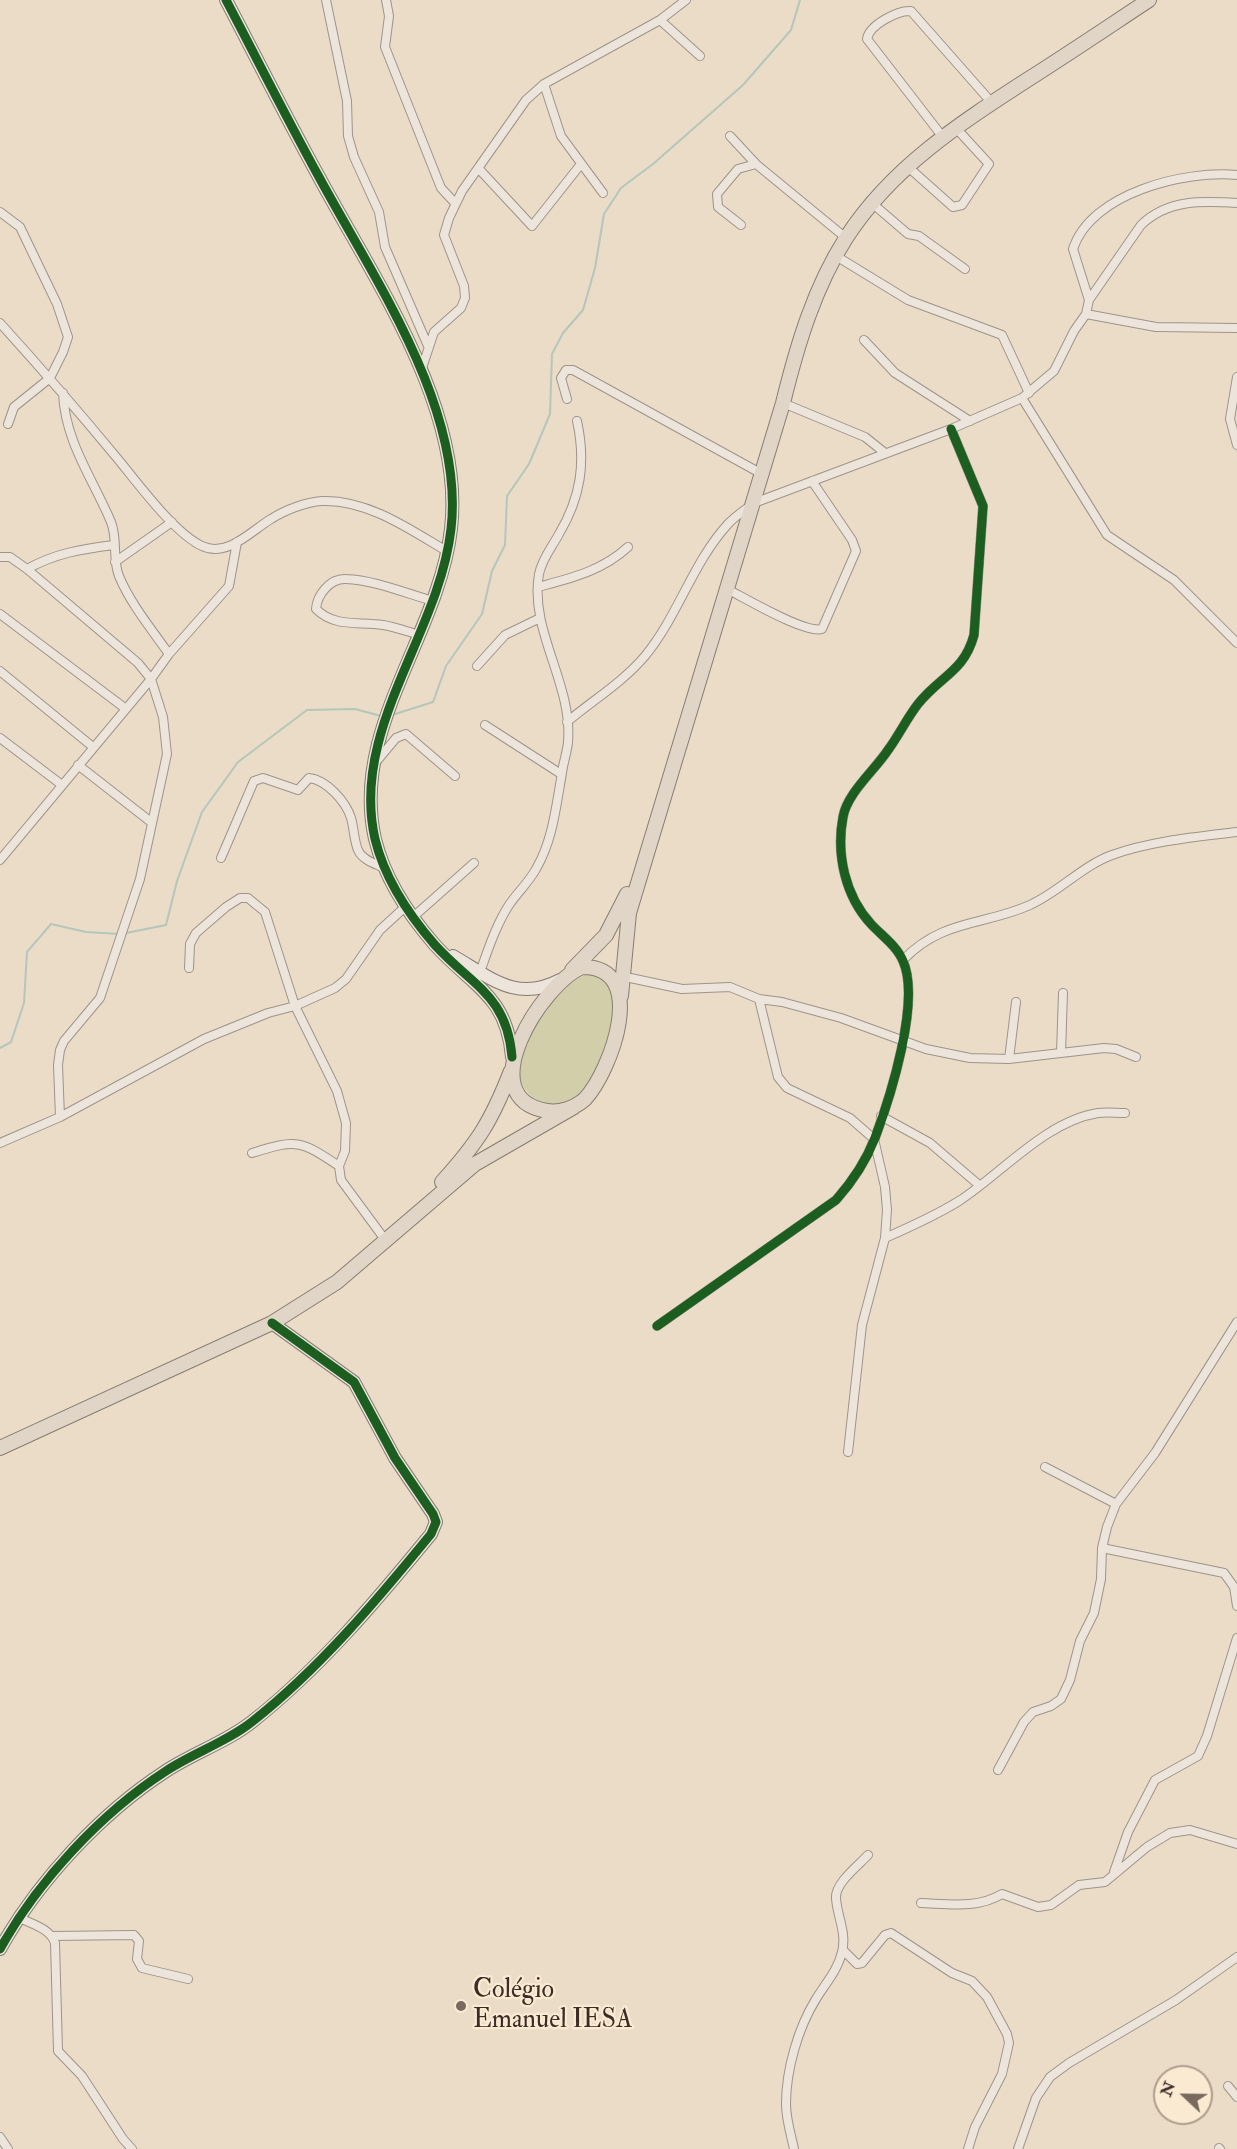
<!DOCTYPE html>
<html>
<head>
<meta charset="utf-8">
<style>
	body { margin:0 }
	#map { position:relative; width:1237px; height:2149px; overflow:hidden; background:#eadcc7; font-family:"IM FELL Double Pica",serif }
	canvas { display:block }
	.north { position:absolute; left:1153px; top:2065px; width:60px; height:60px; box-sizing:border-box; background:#faead2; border:2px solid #ad9e8d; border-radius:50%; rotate:292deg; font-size:16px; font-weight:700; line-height:24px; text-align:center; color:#3a2d26 }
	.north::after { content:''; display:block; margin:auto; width:21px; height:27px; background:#786a5e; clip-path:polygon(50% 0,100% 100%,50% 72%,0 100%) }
</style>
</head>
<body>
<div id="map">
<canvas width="1237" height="2149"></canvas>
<div class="north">N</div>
</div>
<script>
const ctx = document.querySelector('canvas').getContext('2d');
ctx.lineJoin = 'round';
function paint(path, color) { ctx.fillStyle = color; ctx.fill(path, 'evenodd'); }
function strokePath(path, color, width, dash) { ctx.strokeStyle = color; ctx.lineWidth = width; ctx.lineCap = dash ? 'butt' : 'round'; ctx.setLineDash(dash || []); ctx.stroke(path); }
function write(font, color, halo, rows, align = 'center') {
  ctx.font = font + ' "IM FELL Double Pica",serif'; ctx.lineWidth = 4.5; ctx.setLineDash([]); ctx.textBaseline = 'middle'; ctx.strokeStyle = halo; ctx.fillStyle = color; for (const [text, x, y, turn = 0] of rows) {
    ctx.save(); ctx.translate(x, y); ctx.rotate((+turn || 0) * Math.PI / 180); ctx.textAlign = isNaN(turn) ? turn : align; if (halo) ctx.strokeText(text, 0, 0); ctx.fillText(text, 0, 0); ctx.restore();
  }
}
paint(new Path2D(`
	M589,974L597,975L608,983C610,991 614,1001 614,1009C614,1033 593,1091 570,1102C541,1115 514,1088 518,1059C520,1046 533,1030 540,1020C553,1003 568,978 589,974Z`), '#d1cea9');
strokePath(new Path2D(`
	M392,715L433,702L446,666L482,614L492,571L505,545L507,496L529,464L550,414L552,354L563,333L583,310L595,268L604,214L621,188L653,164L743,85L791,30L800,0
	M126,933L166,925L177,881L202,812L238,762L307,710L355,709L381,716
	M0,1048L11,1042L24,1003L27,952L51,924L86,932L120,934`), '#b5c6ba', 2);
const street = new Path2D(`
	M326,0L347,101L348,136L354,157L379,212L385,247L428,346
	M386,0L389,16L385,47L441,188L455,203
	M660,20L700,56
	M544,84L561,136L603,193
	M730,136L756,164L846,238
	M942,136L867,39C869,25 898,10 911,11L992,103
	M907,166L953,207L962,205L989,164L955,127
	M479,169L532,226L581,164
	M873,204L908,234L919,236L965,269
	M0,212L20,227L57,304L68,337L63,352L50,378L14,407L8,424
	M741,225L718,207L717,194L738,169L756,164
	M836,256L908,300L1002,335L1029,393
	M1089,300L1073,249C1091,193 1185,170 1237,175
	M1086,314L1089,300L1141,225C1168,199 1202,201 1237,203
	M0,323C40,367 79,412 117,458C137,482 174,533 202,546C227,558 251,531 271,519C285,510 306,502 322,501C367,499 411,530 448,552
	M864,340L895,373L970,421
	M421,371L434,332L461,308L465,298L464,286L444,235L449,218L462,191L526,100L544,84L660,20L686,0
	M1237,377L1230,419L1237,445
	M63,393C65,442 93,479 111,522C118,539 112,559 119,576C130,603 152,630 169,654
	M1022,398L1107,535L1174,580L1237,643
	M567,399L561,378L566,370H573L762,474
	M783,403L865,437L885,453
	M0,557H10L27,569L138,663L151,679L163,717L167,754L140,879L100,998L64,1041L60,1050L58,1065L60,1117
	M115,562L172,522
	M27,569C56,553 82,549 114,545
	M538,587C571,578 602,571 628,547
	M727,589C745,598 805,634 822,629L856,551L852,540L812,481
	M0,614L126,709
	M420,635C408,632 396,627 383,625C359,621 335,628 316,609C317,595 330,578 346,579C374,580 405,593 433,601
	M477,666L505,635L540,618
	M0,671L93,747
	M567,722C593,700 622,683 645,656C678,616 693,562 728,524C735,516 745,510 754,503L951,429L1022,398L1054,371L1074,331L1086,314L1156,327L1237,328
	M485,725L561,774
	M0,738L62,785
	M376,762L396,738L406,734L455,776
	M78,765L151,822
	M221,858L254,781L263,778L298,790L309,778C327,780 346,802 351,818C354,828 354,841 358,850C362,860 376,864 384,868
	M0,860L151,679L169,654L229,586L237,542
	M412,918L474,863
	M903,960C942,919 983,926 1030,905C1059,892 1082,866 1112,855C1151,841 1196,837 1237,832
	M189,968L190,944L196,933L226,907L240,898H248L265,912L295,1006L337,1091L346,1123L345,1151L339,1166L341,1180L386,1241
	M480,972C488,950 496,925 509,905C517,893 529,882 536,869C553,840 556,806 562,773C563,763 567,753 568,742C573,684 529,631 539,574C542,559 552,547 559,534C581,497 586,462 577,421
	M621,976L682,989L730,987L759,999L782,1002L841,1018L926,1049L970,1058L1009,1059L1104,1048L1116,1049L1136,1057
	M759,999L778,1077L787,1088L850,1118L874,1139L885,1187L887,1210L885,1238L862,1325L848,1452
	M1061,1053L1063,993
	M1009,1059L1016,1002
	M881,1116L930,1143L979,1185
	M0,1143L60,1117L204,1039L268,1013L295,1006L335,988L346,979L380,930L404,908
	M252,1153C297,1139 300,1140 339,1166
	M885,1238C910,1227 935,1216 959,1201C1001,1174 1046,1121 1098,1113C1107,1112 1116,1113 1125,1113
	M657,1326L836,1200C852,1182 866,1161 875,1138C890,1098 921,1001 903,961C897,946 881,935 871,924C845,896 836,854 843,817C847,793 875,770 888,750C899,735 907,718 918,704C940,676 964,672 974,635L983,506L951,429
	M1045,1467L1116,1504
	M1102,1548L1224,1573L1234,1587L1237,1606
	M998,1770L1024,1722L1033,1712L1051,1706L1061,1699L1070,1680L1080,1641L1094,1613L1101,1579L1102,1548L1107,1527L1116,1504L1155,1453L1237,1322
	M1114,1872L1128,1832L1155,1780L1198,1756L1207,1736L1237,1638
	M921,1903C949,1904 977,1909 1002,1894L1038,1907L1051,1905L1079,1885L1105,1882L1147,1847L1170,1833L1190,1830L1237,1844
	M18,1917C31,1924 50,1928 55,1943L58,2051L82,2076L123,2139L132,2149
	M52,1936L134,1935L139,1941L137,1959L142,1968L188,1979
	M843,1950L857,1964L862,1963L885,1935L891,1933L952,1973L972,1981L987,1997L1007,2034L1009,2043L1002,2074L975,2127L968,2149
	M1228,2086L1237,2097
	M0,2137L8,2149
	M1219,2148L1220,2149
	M794,2149C791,2135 786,2119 786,2104C786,2070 798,2028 816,1999C825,1984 838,1970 842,1952C847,1933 837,1916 836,1898C835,1883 859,1865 868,1855
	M1018,2149L1036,2098L1050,2077L1069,2063L1176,2000L1237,1957`);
const secondary = new Path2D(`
	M226,0C257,59 287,119 319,177C374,279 465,409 451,529C439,635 350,729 375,839C385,880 408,914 435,945C472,986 507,995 512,1057
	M453,956C491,978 517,1003 560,980
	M0,1949C38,1881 101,1813 166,1771C193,1753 227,1742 253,1721C320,1668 377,1600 431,1534L436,1522L433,1514L395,1458L354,1382L272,1323`);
const primary = new Path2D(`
	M582,967C650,966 611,1071 585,1099C575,1108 560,1113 547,1111C469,1098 542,984 582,967Z
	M572,970L606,935L627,894
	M621,996L629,913L783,403C797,346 814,288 846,238C891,168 959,124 1027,80C1068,54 1108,27 1149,0
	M442,1182C478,1142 491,1122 511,1071
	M0,1448L272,1323L337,1282L475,1164L574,1107`);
strokePath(street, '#9e9488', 10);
strokePath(secondary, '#867d72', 14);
strokePath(primary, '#867d72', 16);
strokePath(street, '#ede5db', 8);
strokePath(secondary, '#ede5db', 12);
strokePath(primary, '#e0d5c6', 14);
strokePath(new Path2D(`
	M226,0C257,59 287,119 319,177C374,279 465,409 451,529C439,635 350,729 375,839C385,880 408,914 435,945C472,986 507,995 512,1057
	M657,1326L836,1200C852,1182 866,1161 875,1138C890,1098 921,1001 903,961C897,946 881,935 871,924C845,896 836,854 843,817C847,793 875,770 888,750C899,735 907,718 918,704C940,676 964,672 974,635L983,506L951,429
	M0,1949C38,1881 101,1813 166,1771C193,1753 227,1742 253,1721C320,1668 377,1600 431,1534L436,1522L433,1514L395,1458L354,1382L272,1323`), '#1b5e20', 9);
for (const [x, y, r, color] of [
	[461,2006,6,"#786a5e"]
]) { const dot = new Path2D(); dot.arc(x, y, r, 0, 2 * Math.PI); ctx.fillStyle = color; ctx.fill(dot); strokePath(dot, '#faead2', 2); }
write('26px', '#3a2d26', '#faead2', [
	["Colégio",473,1991],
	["Emanuel IESA",473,2021]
], 'left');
</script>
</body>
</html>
